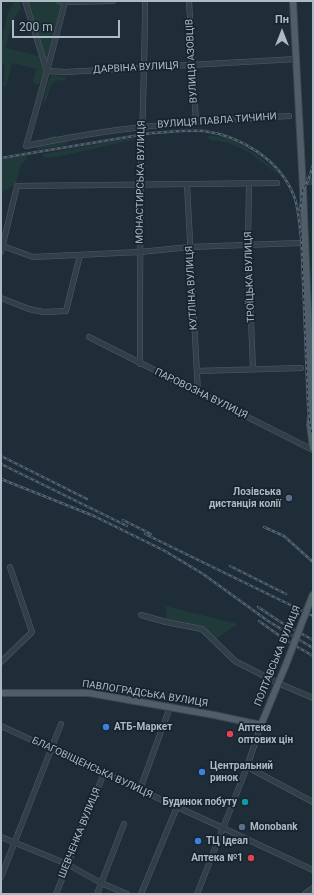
<!DOCTYPE html>
<html>
<head>
<meta charset="utf-8">
<style>
	body { margin:0 }
	#map { position:relative; width:314px; height:895px; overflow:hidden; background:#1e2d38; font-family:Roboto,sans-serif }
	canvas { display:block }
	.frame { position:absolute; inset:0; border:2px solid #acbac6; pointer-events:none }
	.north { position:absolute; left:262px; top:12px; width:40px; height:40px; -webkit-text-stroke:3px #17242d; paint-order:stroke; rotate:0deg; font-size:11px; font-weight:700; line-height:16px; text-align:center; color:#acbac6 }
	.north::after { content:''; display:block; margin:auto; width:14px; height:18px; background:#acbac6; clip-path:polygon(50% 0,100% 100%,50% 72%,0 100%) }
	.scale { position:absolute; left:12px; top:20px; width:108px; height:18px; box-sizing:border-box; border:2px solid #acbac6; border-top:0; padding-left:5px; font-size:12px; line-height:14px; white-space:nowrap; color:#acbac6; -webkit-text-stroke:3px #17242d; paint-order:stroke }
</style>
</head>
<body>
<div id="map">
<canvas width="314" height="895"></canvas>
<div class="frame"></div>
<div class="north">Пн</div>
<div class="scale">200 m</div>
</div>
<script>
const ctx = document.querySelector('canvas').getContext('2d');
ctx.lineJoin = 'round';
function paint(path, color) { ctx.fillStyle = color; ctx.fill(path, 'evenodd'); }
function strokePath(path, color, width, dash) { ctx.strokeStyle = color; ctx.lineWidth = width; ctx.lineCap = dash ? 'butt' : 'round'; ctx.setLineDash(dash || []); ctx.stroke(path); }
function write(font, color, halo, rows, align = 'center') {
  ctx.font = font + ' Roboto,sans-serif'; ctx.lineWidth = 3.5; ctx.setLineDash([]); ctx.textBaseline = 'middle'; ctx.strokeStyle = halo; ctx.fillStyle = color; for (const [text, x, y, turn = 0] of rows) {
    ctx.save(); ctx.translate(x, y); ctx.rotate((+turn || 0) * Math.PI / 180); ctx.textAlign = isNaN(turn) ? turn : align; if (halo) ctx.strokeText(text, 0, 0); ctx.fillText(text, 0, 0); ctx.restore();
  }
}
paint(new Path2D(`
	M14,1H20L21,8L12,22L6,48L40,56L47,71L41,84L35,85L33,81L36,69L12,63L7,84L4,87L3,86L5,64L1,63V46L7,16Z
	M28,1H51L62,4L48,58H44L38,33Z
	M53,75L66,77L65,80L55,81L51,86L45,103L43,101L49,79Z
	M50,136H56C61,141 67,139 70,143C67,145 44,149 39,149C36,149 35,148 33,147V143L37,139C43,140 46,141 50,136Z
	M207,136C232,134 261,156 278,173L277,174L247,151L229,143L210,140Z
	M132,138L133,140L57,157L44,158L43,156V154Z
	M26,155L28,159L21,164L16,184L1,193V159Z
	M166,606L238,624L214,640L202,629L166,622Z`), '#203939');
const minor = new Path2D(`
	M25,1L47,71L26,146C65,138 104,131 143,127C192,121 240,119 289,116
	M59,1L65,2L113,1
	M189,1L196,122
	M65,2L47,71L66,72L296,59
	M304,178L306,182L313,181
	M187,184L198,393
	M249,184L248,245L253,369
	M3,246L33,257L140,252L190,247L299,243
	M1,252L17,186L277,183
	M1,298L29,309L43,312L66,311L80,255
	M89,337L313,450
	M140,364C140,303 140,243 141,182C142,122 145,62 145,1
	M197,371L301,368
	M141,615L166,622L202,629L235,661L278,683L313,698
	M1,662L32,632L10,567
	M1,726L223,828L313,870
	M253,770L313,802
	M140,789L170,707
	M1,837L67,864L101,883L127,894
	M1,877L61,724
	M56,894L104,773
	M97,894L124,824
	M141,894L177,807
	M197,894L247,767L261,725
	M305,894L313,888`);
const major = new Path2D(`
	M293,1L303,189L312,407L310,425L313,448
	M1,693H89L214,715L261,725L287,662`);
strokePath(minor, '#4f5d67', 6);
strokePath(major, '#3b4852', 8);
strokePath(minor, '#323f49', 5);
strokePath(major, '#4f5e69', 6);
const rail = new Path2D(`
	M1,158L152,133C169,132 187,130 204,131C241,136 280,160 294,196C299,209 299,224 301,238
	M300,210L303,189L308,181L313,165
	M301,232L308,406L310,425L313,437
	M1,456L87,499
	M1,464L127,526
	M1,479L94,516L165,551L203,574L268,621L313,648
	M123,520L151,534
	M264,527L284,536L313,562
	M145,534L313,616
	M230,566L286,594
	M258,607L282,623L313,640
	M259,621L284,639L313,656`);
strokePath(rail, '#536370', 2.5);
strokePath(rail, '#17242d', 1, [3]);
const majorBridge = new Path2D(`
	M287,662L313,594`);
strokePath(majorBridge, '#3b4852', 8, []);
strokePath(majorBridge, '#4f5e69', 6);
for (const [x, y, r, color] of [
	[289,498,4,"#5c6f8a"],
	[106,727,4,"#3f7fe0"],
	[230,734,4,"#e0444e"],
	[202,772,4,"#3f7fe0"],
	[245,802,4,"#0f9aa8"],
	[242,827,4,"#5c6f8a"],
	[198,841,4,"#3f7fe0"],
	[251,858,4,"#e0444e"]
]) { const dot = new Path2D(); dot.arc(x, y, r, 0, 2 * Math.PI); ctx.fillStyle = color; ctx.fill(dot); strokePath(dot, '#17242d', 1.5); }
write('10px', '#acbac6', '#17242d', [
	["ВУЛИЦЯ АЗОВЦІВ",192,61,-93],
	["ДАРВІНА ВУЛИЦЯ",136,68,-3],
	["ВУЛИЦЯ ПАВЛА ТИЧИНИ",217,121,-4],
	["МОНАСТИРСЬКА ВУЛИЦЯ",141,182,-89],
	["ТРОЇЦЬКА ВУЛИЦЯ",250,277,-92],
	["КУТЛІНА ВУЛИЦЯ",192,288,-93],
	["ПАРОВОЗНА ВУЛИЦЯ",201,394,26],
	["ПОЛТАВСЬКА ВУЛИЦЯ",278,656,-68],
	["ПАВЛОГРАДСЬКА ВУЛИЦЯ",145,694,9],
	["БЛАГОВІЩЕНСЬКА ВУЛИЦЯ",92,768,25],
	["ШЕВЧЕНКА ВУЛИЦЯ",80,833,-68]
]);
write('bold 10px', '#acbac6', '#17242d', [
	["Лозівська",281,492,"right"],
	["дистанція колії",281,504,"right"],
	["АТБ-Маркет",114,727],
	["Аптека",238,728],
	["оптових цін",238,740],
	["Центральний",210,766],
	["ринок",210,778],
	["Будинок побуту",237,802,"right"],
	["Monobank",250,827],
	["ТЦ Ідеал",206,841],
	["Аптека №1",243,858,"right"]
], 'left');
</script>
</body>
</html>
